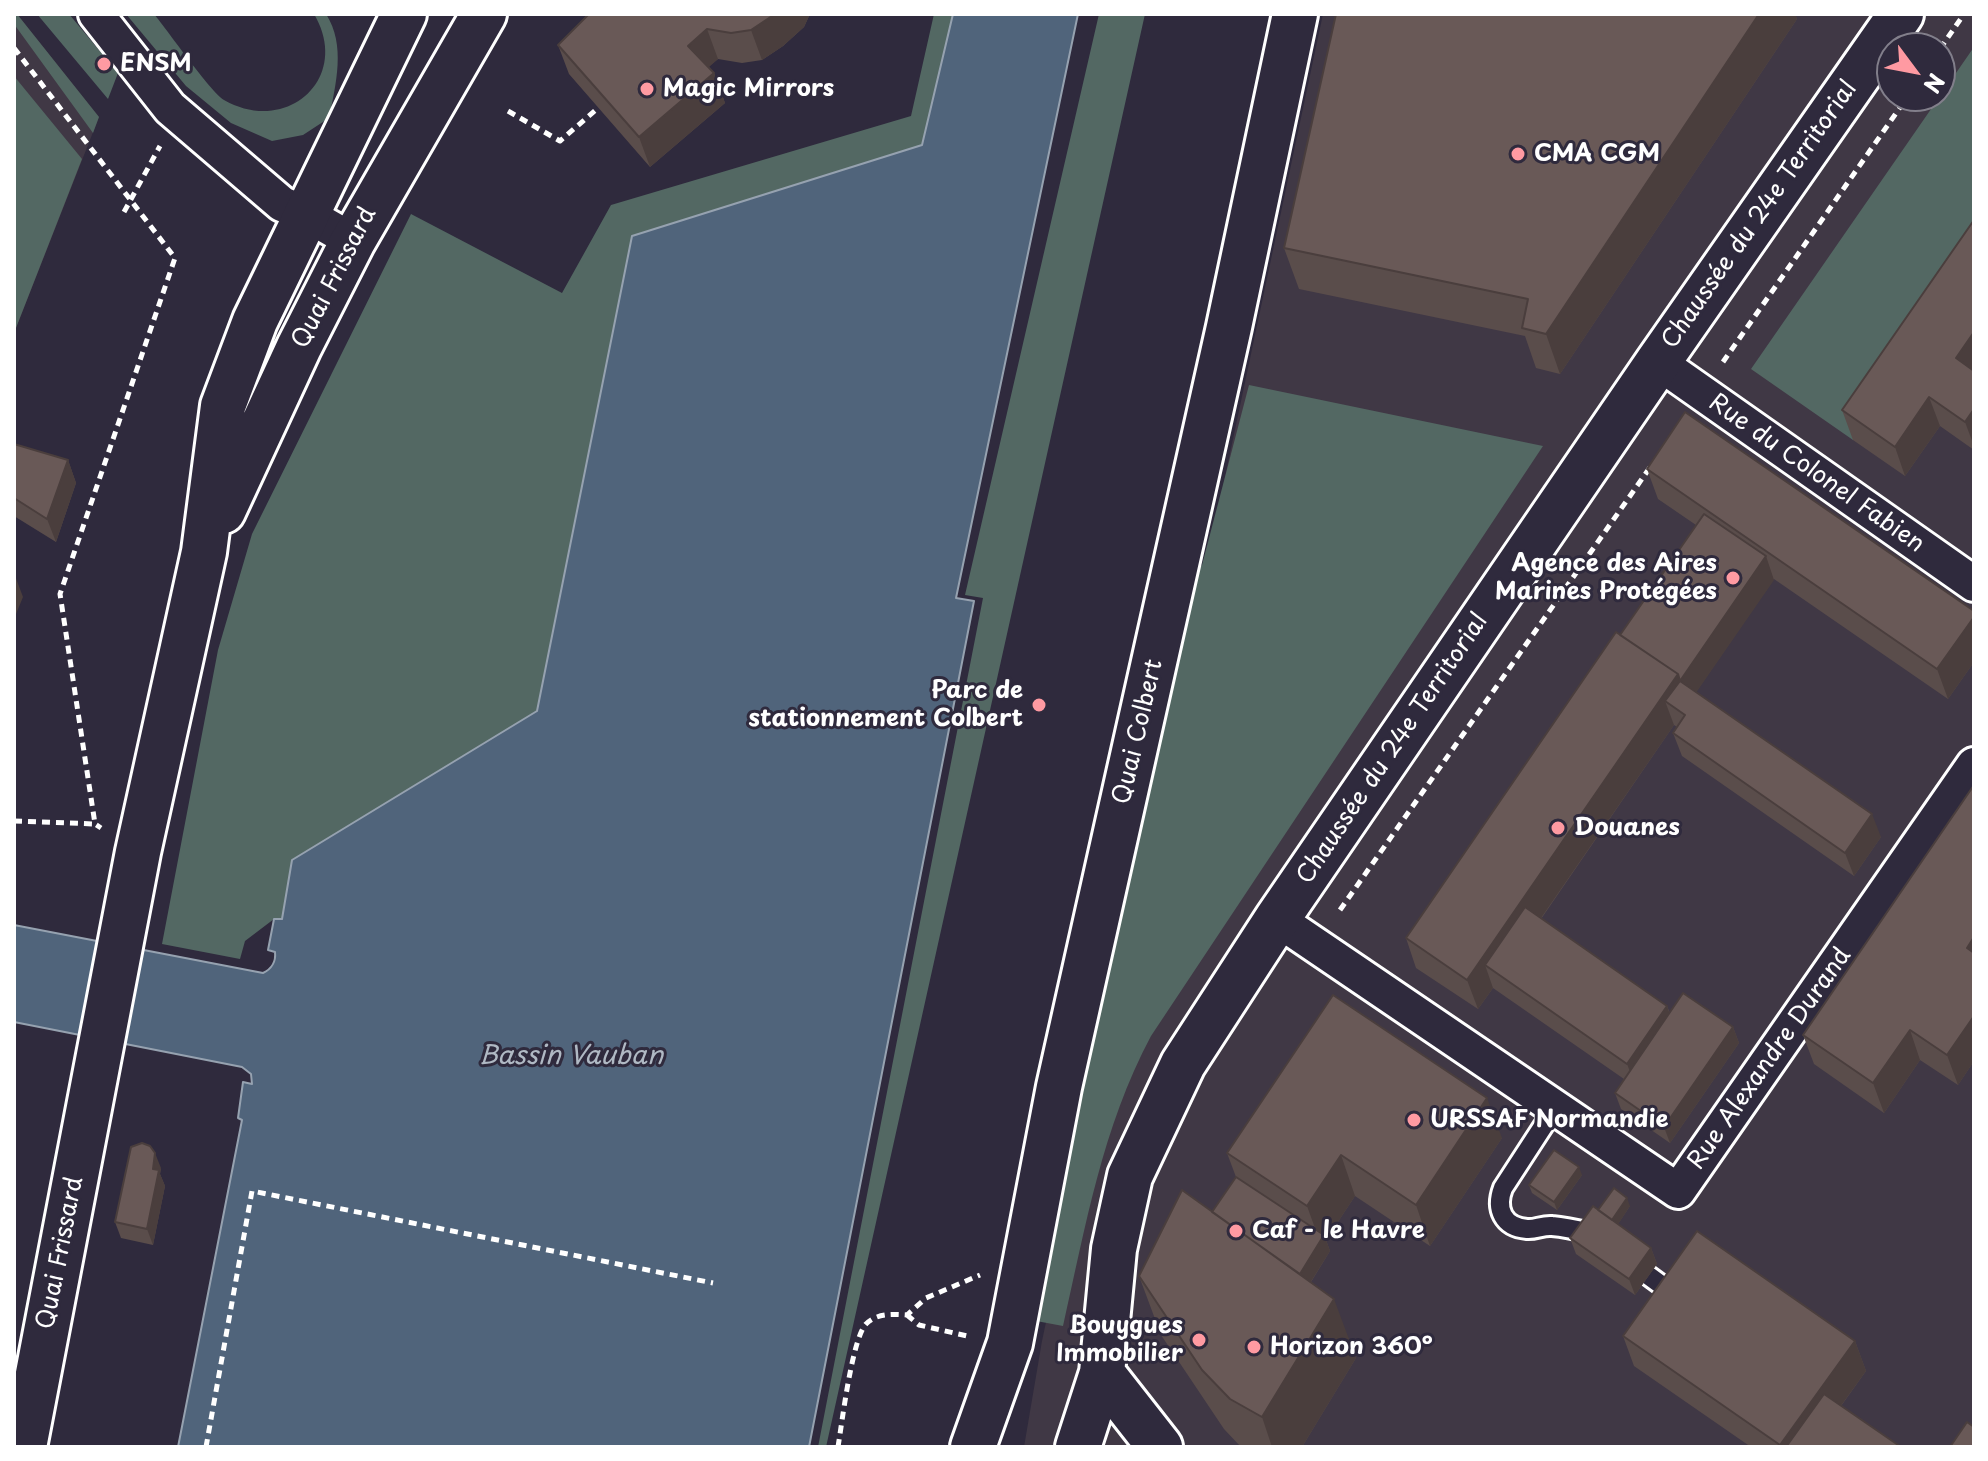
<!DOCTYPE html>
<html>
<head>
<meta charset="utf-8">
<style>
	body { margin:0 }
	#map { position:relative; width:1988px; height:1461px; overflow:hidden; background:#2f2a3d; font-family:"Playpen Sans",sans-serif }
	canvas { display:block }
	.frame { position:absolute; inset:0; border:16px solid #fff; pointer-events:none }
	.north { position:absolute; left:1876px; top:32px; width:80px; height:80px; box-sizing:border-box; background:#2f2a3d; border:2px solid #827f8b; border-radius:50%; rotate:122deg; font-size:22px; font-weight:700; line-height:32px; text-align:center; color:#fff }
	.north::after { content:''; display:block; margin:auto; width:28px; height:36px; background:#ff9aa2; clip-path:polygon(50% 0,100% 100%,50% 72%,0 100%) }
</style>
</head>
<body>
<div id="map">
<canvas width="1988" height="1461"></canvas>
<div class="frame"></div>
<div class="north">N</div>
</div>
<script>
const ctx = document.querySelector('canvas').getContext('2d');
ctx.lineJoin = 'round';
function paint(path, color) { ctx.fillStyle = color; ctx.fill(path, 'evenodd'); }
function strokePath(path, color, width, dash) { ctx.strokeStyle = color; ctx.lineWidth = width; ctx.lineCap = dash ? 'butt' : 'round'; ctx.setLineDash(dash || []); ctx.stroke(path); }
function write(font, color, halo, rows, align = 'center') {
  ctx.font = font + ' "Playpen Sans",sans-serif'; ctx.lineWidth = 6; ctx.setLineDash([]); ctx.textBaseline = 'middle'; ctx.strokeStyle = halo; ctx.fillStyle = color; for (const [text, x, y, turn = 0] of rows) {
    ctx.save(); ctx.translate(x, y); ctx.rotate((+turn || 0) * Math.PI / 180); ctx.textAlign = isNaN(turn) ? turn : align; if (halo) ctx.strokeText(text, 0, 0); ctx.fillText(text, 0, 0); ctx.restore();
  }
}
paint(new Path2D(`
	M14,14H17L99,117L14,333Z
	M1323,14H1974V1447H1024L1042,1341ZM1892,48H1940V96H1892Z`), '#403845');
paint(new Path2D(`
	M14,14H17L99,117L93,133L14,24Z
	M37,14H69L118,73L108,99Z
	M126,14H154C168,31 210,91 224,100C287,136 352,78 314,14H326C346,45 336,84 329,118L303,135L272,141L231,123L186,86Z
	M934,14H953L922,145L632,236L537,711L292,860L282,920L274,919L245,941L240,959L162,944L218,650L252,534L411,214L562,293L611,205L911,116Z
	M1099,14H1145L826,1447H818L983,598L965,595Z
	M1974,47V265L1853,440L1751,369Z
	M14,76L82,159L14,333Z
	M1249,385L1543,446L1151,1036C1102,1128 1086,1225 1063,1326L1031,1320L1186,580L1202,565Z`), '#536863');
const water = new Path2D(`
	M953,14H1078L956,598L974,601L809,1447H178L242,1120L238,1118L243,1082L252,1084L251,1074L242,1067L14,1022V925L263,973C272,969 276,961 275,952L268,950L274,919H282L292,860L537,711L632,236L922,145Z`);
paint(water, '#50647b');
strokePath(water, '#96a2b0', 2);
const lane = new Path2D(`
	M1555,1108L1503,1188C1495,1209 1503,1227 1527,1229C1535,1230 1543,1225 1552,1226C1565,1227 1578,1230 1590,1233
	M1649,1276L1679,1298`);
const street = new Path2D(`
	M96,14L170,108L282,204L306,214L353,241
	M1658,362L1974,584
	M1277,919L1678,1191L1974,765`);
const secondary = new Path2D(`
	M223,511L299,347L353,241L484,14
	M24,1447L138,852L204,552L223,406L255,321L404,14`);
const primary = new Path2D(`
	M1102,1373L1160,1447
	M973,1447L1010,1343L1059,1087L1229,327L1295,14
	M1078,1447L1102,1373L1114,1249L1130,1176L1183,1064L1277,919L1658,362L1901,14`);
strokePath(lane, '#fff', 24);
strokePath(street, '#fff', 40);
strokePath(secondary, '#fff', 50);
strokePath(primary, '#fff', 50);
strokePath(new Path2D(`
	M14,48L175,258L60,594L95,824L101,828
	M1940,49L1964,14
	M508,111L560,141L598,108
	M124,212L160,146
	M1723,362L1908,96
	M14,821L95,824
	M1340,910L1651,466
	M907,1315L919,1325L967,1336
	M206,1447L252,1191L713,1283
	M838,1447C842,1423 852,1339 866,1324C877,1313 892,1314 907,1315L926,1298L980,1275`), '#fff', 5, [8, 6]);
strokePath(lane, '#2f2a3d', 18);
strokePath(street, '#2f2a3d', 34);
strokePath(secondary, '#2f2a3d', 44);
strokePath(primary, '#2f2a3d', 44);
paint(new Path2D(`
	M589,14H810L804,27L783,46L762,60L742,63L718,59L708,67L714,73L725,103L650,167L569,74L558,45Z
	M1336,14H1795L1797,19L1560,374L1536,368L1525,336L1299,289L1284,248Z
	M1974,220V450L1940,426L1905,476L1853,440L1842,410Z
	M14,444L68,460L76,483L56,542L14,516Z
	M1647,469L1974,611V662L1948,699L1774,579L1696,692L1881,837L1854,876L1682,756L1673,733L1677,727L1674,725L1541,919L1667,1006L1670,1013L1733,1027L1739,1043L1670,1143L1621,1109L1615,1093L1624,1079L1493,988L1478,1009L1416,968L1406,938L1620,635L1696,525L1658,499Z
	M1974,785V1061L1958,1085L1920,1060L1884,1113L1814,1064L1803,1035Z
	M1502,1138L1430,1246L1355,1196L1326,1240L1330,1251L1311,1282L1356,1358L1302,1447H1241L1224,1429L1161,1335L1139,1276L1212,1212L1236,1177L1227,1153Z
	M161,1168L160,1174L165,1186L153,1245L121,1238L115,1222Z
	M1582,1175L1557,1210L1532,1193L1529,1185Z
	M1630,1206L1618,1224L1651,1248L1657,1264L1635,1295L1576,1254L1570,1238L1598,1210Z
	M1623,1336L1855,1341L1866,1371L1841,1406L1901,1447H1751L1634,1366Z`), '#5a4d4b');
paint(new Path2D(`
	M775,14H810L804,27L783,46L762,60L751,30Z
	M1759,14H1795L1797,19L1560,374L1546,334Z
	M707,29L718,59L699,76L688,46Z
	M714,73L725,103L650,167L639,137Z
	M1974,332V377L1956,358Z
	M1929,397L1940,426L1905,476L1895,447Z
	M1974,409V446L1965,422Z
	M68,460L76,483L56,542L47,519Z
	M1766,556L1774,580L1682,713L1665,701L1674,725L1501,976L1485,965L1493,988L1478,1009L1467,980L1678,674Z
	M14,573L23,597L14,619Z
	M1974,617V662L1948,699L1937,669Z
	M1872,814L1881,837L1854,876L1845,853Z
	M1974,937V967L1967,948Z
	M1667,1006L1675,1029L1636,1087L1627,1064Z
	M1974,1016V1061L1958,1085L1947,1055Z
	M1733,1027L1739,1043L1670,1143L1664,1127Z
	M1910,1030L1920,1060L1884,1113L1873,1083Z
	M1487,1098L1502,1138L1430,1246L1416,1205Z
	M155,1153L161,1168L160,1174L165,1186L153,1245L147,1229Z
	M1341,1155L1355,1196L1326,1240L1330,1251L1292,1312L1287,1296L1320,1242L1307,1206Z
	M1579,1167L1582,1175L1557,1210L1554,1202Z
	M1627,1198L1630,1206L1613,1232L1610,1224Z
	M1651,1248L1657,1264L1635,1295L1629,1279Z
	M1334,1299L1356,1358L1302,1447H1272L1262,1417Z
	M1855,1341L1866,1371L1811,1447H1781L1780,1445Z`), '#4a3e3d');
const building = new Path2D(`
	M589,14H775L751,30L731,33L707,29L688,46L714,73L639,137L558,45Z
	M1336,14H1759L1546,334L1522,328L1528,299L1284,248Z
	M1974,220V332L1956,358L1974,371V409L1965,422L1929,397L1895,447L1842,410Z
	M1685,412L1974,611V617L1937,669L1647,469Z
	M14,444L68,460L47,519L14,498Z
	M1704,514L1766,556L1680,681L1678,674L1620,635Z
	M1616,632L1678,674L1467,980L1406,938Z
	M1680,681L1872,814L1845,853L1673,733L1685,715L1665,701Z
	M1974,785V937L1967,948L1974,953V1016L1947,1055L1910,1030L1873,1083L1803,1035Z
	M1525,907L1667,1006L1627,1064L1485,965Z
	M1683,993L1733,1027L1664,1127L1615,1093Z
	M1333,995L1487,1098L1416,1205L1341,1155L1307,1206L1227,1153Z
	M142,1143L150,1146L155,1153L153,1169L159,1170L147,1229L115,1222L131,1147Z
	M1554,1150L1579,1167L1554,1202L1529,1185Z
	M1236,1177L1324,1235L1300,1274L1212,1212Z
	M1614,1188L1627,1198L1612,1220L1598,1210Z
	M1182,1190L1334,1299L1262,1417L1230,1399L1202,1370L1139,1276Z
	M1593,1206L1651,1248L1629,1279L1570,1238Z
	M1697,1231L1855,1341L1780,1445L1623,1336Z
	M1824,1394L1901,1447H1786Z
	M1967,1422L1974,1427V1447H1950Z`);
paint(building, '#695957');
strokePath(building, '#4a3e3d', 2);
for (const [x, y, r, color] of [
	[104,64,8,"#ff9aa2"],
	[647,89,8,"#ff9aa2"],
	[1518,154,8,"#ff9aa2"],
	[1733,578,8,"#ff9aa2"],
	[1039,705,8,"#ff9aa2"],
	[1558,828,8,"#ff9aa2"],
	[1414,1120,8,"#ff9aa2"],
	[1236,1231,8,"#ff9aa2"],
	[1199,1340,8,"#ff9aa2"],
	[1254,1347,8,"#ff9aa2"]
]) { const dot = new Path2D(); dot.arc(x, y, r, 0, 2 * Math.PI); ctx.fillStyle = color; ctx.fill(dot); strokePath(dot, '#2f2a3d', 3); }
write('bold 24px', '#fff', '#2f2a3d', [
	["ENSM",120,64],
	["Magic Mirrors",663,89],
	["CMA CGM",1534,154],
	["Agence des Aires",1717,564,"right"],
	["Marines Protégées",1717,592,"right"],
	["Parc de",1023,691,"right"],
	["stationnement Colbert",1023,719,"right"],
	["Douanes",1574,828],
	["URSSAF Normandie",1430,1120],
	["Caf - le Havre",1252,1231],
	["Bouygues",1183,1326,"right"],
	["Immobilier",1183,1354,"right"],
	["Horizon 360°",1270,1347]
], 'left');
write('24px', '#fff', '#2f2a3d', [
	["Chaussée du 24e Territorial",1760,215,-55],
	["Quai Frissard",335,278,-63],
	["Rue du Colonel Fabien",1816,474,35],
	["Quai Colbert",1139,732,-77],
	["Chaussée du 24e Territorial",1393,749,-56],
	["Rue Alexandre Durand",1770,1059,-55],
	["Quai Frissard",61,1253,-79]
]);
write('italic 26px', '#b0b9c4', '#2f2a3d', [
	["Bassin Vauban",571,1057]
]);
</script>
</body>
</html>
